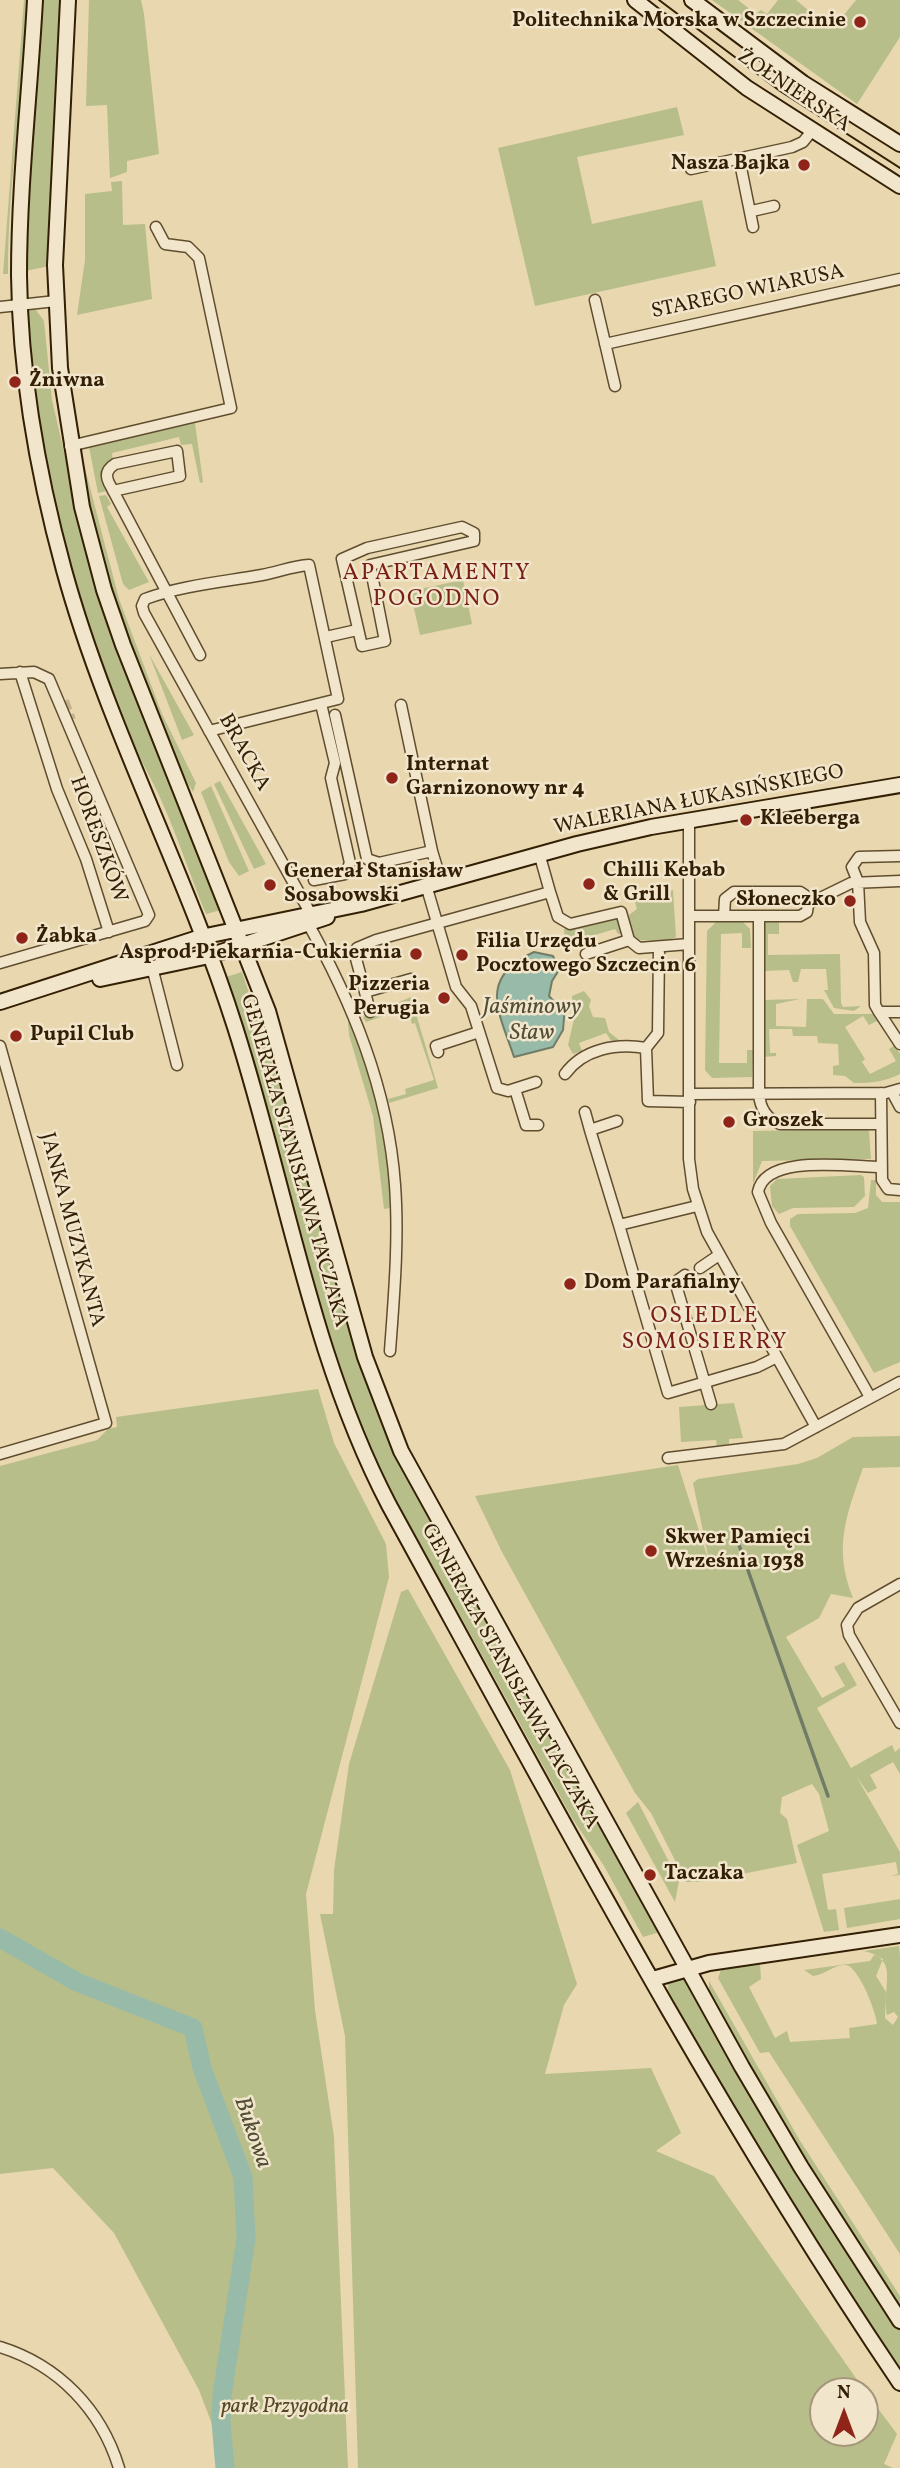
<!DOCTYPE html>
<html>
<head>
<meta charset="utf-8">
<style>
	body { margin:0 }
	#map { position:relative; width:900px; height:2468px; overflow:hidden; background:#e9d7af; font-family:Vollkorn,serif }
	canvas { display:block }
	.north { position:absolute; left:809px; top:2377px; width:70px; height:70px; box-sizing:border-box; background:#f1e5cb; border:2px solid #a5967b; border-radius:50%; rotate:0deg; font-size:19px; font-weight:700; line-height:28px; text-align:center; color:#331f03 }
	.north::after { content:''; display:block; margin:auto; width:24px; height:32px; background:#8f2418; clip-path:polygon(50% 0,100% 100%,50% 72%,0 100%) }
</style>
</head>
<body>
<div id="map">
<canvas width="900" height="2468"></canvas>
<div class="north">N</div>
</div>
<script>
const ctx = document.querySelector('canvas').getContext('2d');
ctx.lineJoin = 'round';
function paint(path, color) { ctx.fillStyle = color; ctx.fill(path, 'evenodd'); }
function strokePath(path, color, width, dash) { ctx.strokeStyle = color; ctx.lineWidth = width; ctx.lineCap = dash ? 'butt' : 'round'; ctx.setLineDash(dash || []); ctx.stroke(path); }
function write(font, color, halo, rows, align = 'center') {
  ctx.font = font + ' Vollkorn,serif'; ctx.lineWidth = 5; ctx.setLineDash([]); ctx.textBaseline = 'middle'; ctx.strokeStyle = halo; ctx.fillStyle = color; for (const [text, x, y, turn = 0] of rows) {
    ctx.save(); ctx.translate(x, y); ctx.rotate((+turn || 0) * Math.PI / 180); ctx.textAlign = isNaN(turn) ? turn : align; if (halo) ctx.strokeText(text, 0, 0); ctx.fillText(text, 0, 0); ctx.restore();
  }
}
paint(new Path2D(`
	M24,0H30C23,92 8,182 8,274H3Z
	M41,0H62L50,266L25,271Z
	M89,0H141L144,14L159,154L127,161V172L110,178L107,105L86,106Z
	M712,0H738L756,14L761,10L767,14L778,0H796L820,20L833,23L839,21L856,0H900V37L857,104Z
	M677,107L684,135L577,157L592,224L702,200L716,266L535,306L498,148Z
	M122,181L123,225L145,224L152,299L77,315L85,260V194L112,191L111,182Z
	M26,310H36L44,321L52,400L75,500L221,910L206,914L203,907C188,869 175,830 158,793C147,771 135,749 125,726C72,590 37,457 26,310Z
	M195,423L203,482L200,483L192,444L181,445L179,437L112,453L113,461L104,467L101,474L107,491L98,493L89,447Z
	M80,449L119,599L162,714L196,783L193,792L180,770C139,665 93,562 80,449Z
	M106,495L111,504L107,507L149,582L129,590L123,584L99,496Z
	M463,580L472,624L420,635L410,591Z
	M149,654L194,735L182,740Z
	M220,781L266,864L254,869L214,784Z
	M211,786L249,871L239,876L229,862L201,792Z
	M673,890L676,937L667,941L637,940L631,934L629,915L637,909L635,902Z
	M609,919H620L623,933L618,934L615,929L571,942L565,938L564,929Z
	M763,921H779V934H768V955L840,954L841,1003L843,1007L861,1006L854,1011L834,1008L824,990H828L826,969H801L798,982H793L789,970L763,971Z
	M716,922H743L750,929L751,948H742V933L721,934L719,1063H747V1050H753L752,1077L712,1078L705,1070L707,931Z
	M242,972L301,1152L359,1362L400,1461L660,1932L643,1937L604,1866L572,1818L373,1458L338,1369L251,1054L226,977Z
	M584,991L591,1000L589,1006L593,1017L605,1018L609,1032L619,1040L612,1042L606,1033L579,1043L582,1051L573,1054L568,1045L574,1019L572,996Z
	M411,997L438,1088L389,1103L388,1099L406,1094L405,1089L434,1080L415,1023L412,1024L407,1008L366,1022L363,1017Z
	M800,999L776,1004V1026L806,1027L807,999H823L834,1014H873L877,1021L869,1025L863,1016L845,1027L865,1059L862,1062L870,1074L896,1061L889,1049L895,1045L900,1054V1074C884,1082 872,1083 854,1083L845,1076L833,1075V1066L839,1065L838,1044L818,1043L817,1036H793L792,1029H769L770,1053H776V1056L763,1057V1000Z
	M351,1020C373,1081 391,1143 390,1208L384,1209L373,1116L349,1035L348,1023Z
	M864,1129L869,1131L871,1159L762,1161L753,1184V1131Z
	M861,1175L864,1177L865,1196L854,1207L793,1208L779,1214L772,1206L770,1186L777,1179Z
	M871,1180H876V1195L882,1202H900V1362L874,1373L790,1226V1219L798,1214L855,1213L868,1208Z
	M318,1389L334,1443L386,1544L389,1577L306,1894L315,2010L334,2137L348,2468H230L224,2420L212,2424L199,2390L114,2233L53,2168L0,2174V1944L66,1982L169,2020L190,2033L201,2030L200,2021L73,1974L0,1930V1466L97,1440L108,1429L117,1427L116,1417Z
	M734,1403L743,1438L729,1439V1444L717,1446L716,1440L681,1442L679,1407Z
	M900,1436V1467L863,1468C846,1516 833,1548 853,1598L831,1594L819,1618L786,1637L822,1698L845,1686L834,1667L844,1662L857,1685L817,1708L851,1768L892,1745L895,1752L900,1748V1774L893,1762L870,1775L877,1788L868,1793L856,1776L900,1852V1875L891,1876L898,1874L896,1862L822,1874L828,1910L836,1909L839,1930L824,1932L797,1845L829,1831L819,1794L812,1784L782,1797L780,1813L787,1819L797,1863L702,1882H686L651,1813L635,1793L502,1552L475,1496L678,1465L710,1565L693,1483L698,1479L798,1464L817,1458L853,1437Z
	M408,1589L510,1770L577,1984L564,2005L545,2074L651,2068L681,2133L656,2151L714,2176L865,2391H823V2433H865V2391L897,2434L884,2464L893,2468H358L345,2036L320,1914H333L334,1870L349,1764L401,1592Z
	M638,1802L679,1881L675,1902L626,1813Z
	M900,1899V1919L847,1928L844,1908Z
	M899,1946L900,1957V2254L769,2052L760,2053L718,1978L721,1970L760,1964L761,1979L749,1987L775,2038L787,2031L790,2042L850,2038L849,2028L877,2024C876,2012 859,1967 846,1965C835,1964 824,1975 813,1976L804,1970L870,1961L874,1955L883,1959L876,1976L886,1992L885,2018L893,2025L898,2017L894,2012L887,2015C882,1982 900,1960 864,1951Z
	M683,1977L850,2255L900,2329V2372C817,2248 739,2121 668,1990V1981Z
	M709,1981L799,2139L900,2296V2306L793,2142L709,1993Z`), '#b7be8a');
const water = new Path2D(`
	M534,952L553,956L559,970L552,981L549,996L557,1005L565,1006L563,1030L553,1047L514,1057C499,1012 477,978 534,952Z`);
paint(water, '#98baa8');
strokePath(water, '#707c66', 2);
strokePath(new Path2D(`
	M739,1545L828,1796`), '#707c66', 3.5);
strokePath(new Path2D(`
	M0,1938L77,1982L193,2028L202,2068L243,2177L246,2239L222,2395L221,2422L225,2468`), '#98baa8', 19);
strokePath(new Path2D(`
	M64,701L71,720`), '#c5b28d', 10, [10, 5]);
const street = new Path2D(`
	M739,158L753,227
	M691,169L792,147L803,142L811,132
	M752,211L774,206
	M595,300L615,386
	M0,307L56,301
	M605,344L900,279
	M70,446L231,408L199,258L188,247L165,244L156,227
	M113,491L180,476L177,451L115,464C107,469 105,475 109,483L200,655
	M462,527L474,533V541L370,565L385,641L362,646L342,559L367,548Z
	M326,637L357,630
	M20,672L57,789L86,859L109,932
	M0,674L34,672L49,679L149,915L145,921L0,963
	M401,705L432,851
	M335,715L367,859L379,863L432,851L441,881
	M209,731L338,699L309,565C293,566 278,572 262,575C223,582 183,585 145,599L142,606L144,613L313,918
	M689,820V1159L693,1189L707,1232L816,1427
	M900,856L859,857L852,867L858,882L860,922L874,953L875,1005L879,1012H900
	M314,880L345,874L350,863L331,778L335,763L321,704
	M426,885L456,987L471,1006L497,1088L508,1091L536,1082
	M550,892L558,917L570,924L621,912L629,940
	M689,916H724L725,899L734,892H800L806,896L808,904
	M724,916H800L807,912L808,904L851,883L900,881
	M759,916V1094C760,1108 767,1119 780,1124H881
	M305,918C352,1002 388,1088 395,1185C399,1240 394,1296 390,1351
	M659,948L658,1033L646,1048L648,1101L690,1102
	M586,954L629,940L639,948L689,944
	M152,967L177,1065
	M411,979L365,992L355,955L357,948L376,940L550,892L539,853
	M365,992L370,1012
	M879,1012L900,1044
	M0,1046L106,1423L0,1454
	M438,1052L436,1046L479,1032
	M565,1074C583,1049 616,1043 646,1048
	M515,1089L526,1125H538
	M892,1092L900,1107
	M881,1093L882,1180L888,1189L900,1190
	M690,1094L886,1093L900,1089
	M585,1112L590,1130
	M617,1121L590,1130L619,1225L697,1206
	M619,1225L668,1393L757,1367L777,1357
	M700,1268L719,1255
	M685,1275L678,1280L676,1285L711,1404
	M870,1397L771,1223L758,1192C765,1153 851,1167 881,1167
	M668,1458L784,1444L900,1382
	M900,1584L858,1608L847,1625L849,1635L900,1723
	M0,2347C58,2365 101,2409 119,2468`);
const secondary = new Path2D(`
	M35,0C30,92 19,183 19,275C20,374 38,475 64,570C107,727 186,872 235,1027C286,1186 311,1356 389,1505C552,1802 711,2103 900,2383
	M68,0L55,265L60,368L82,507L104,590L123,645L268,1011L365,1357L401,1451L742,2067L801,2167L900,2321
	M635,0L747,88L900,186
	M692,0L803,83L900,144
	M100,979L209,956L327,917
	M0,1002L201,937L361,904L577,844L651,827L900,785
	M653,1979L709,1963L900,1935`);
strokePath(street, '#604d2e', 13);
strokePath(secondary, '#331f03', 18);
strokePath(street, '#f1e5cb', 10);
strokePath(secondary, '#f1e5cb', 14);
strokePath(new Path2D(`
	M659,0L780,91L900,168`), '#331f03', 2);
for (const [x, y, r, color] of [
	[860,22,7,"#8f2418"],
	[804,165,7,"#8f2418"],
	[15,382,7,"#8f2418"],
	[392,778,7,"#8f2418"],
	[746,820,7,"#8f2418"],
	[589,884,7,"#8f2418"],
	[270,885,7,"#8f2418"],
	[850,901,7,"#8f2418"],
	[22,938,7,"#8f2418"],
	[416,954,7,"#8f2418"],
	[462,955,7,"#8f2418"],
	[444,998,7,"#8f2418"],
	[16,1036,7,"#8f2418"],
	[729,1122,7,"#8f2418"],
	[570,1284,7,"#8f2418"],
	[651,1551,7,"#8f2418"],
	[650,1875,7,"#8f2418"]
]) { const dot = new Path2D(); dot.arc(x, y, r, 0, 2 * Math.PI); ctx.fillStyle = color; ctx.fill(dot); strokePath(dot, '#f1e5cb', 2.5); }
write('bold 21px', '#331f03', '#f1e5cb', [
	["Politechnika Morska w Szczecinie",846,22,"right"],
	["Nasza Bajka",790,165,"right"],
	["Żniwna",29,382],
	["Internat",406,766],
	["Garnizonowy nr 4",406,790],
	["Kleeberga",760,820],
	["Chilli Kebab",603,872],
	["& Grill",603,896],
	["Generał Stanisław",284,873],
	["Sosabowski",284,897],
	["Słoneczko",836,901,"right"],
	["Żabka",36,938],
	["Filia Urzędu",476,943],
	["Pocztowego Szczecin 6",476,967],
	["Asprod Piekarnia-Cukiernia",402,954,"right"],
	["Pizzeria",430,986,"right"],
	["Perugia",430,1010,"right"],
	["Pupil Club",30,1036],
	["Groszek",743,1122],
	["Dom Parafialny",584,1284],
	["Skwer Pamięci",665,1539],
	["Września 1938",665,1563],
	["Taczaka",664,1875]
], 'left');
write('21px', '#331f03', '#f1e5cb', [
	["ŻOŁNIERSKA",793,92,34],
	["STAREGO WIARUSA",748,293,-12],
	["BRACKA",243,753,61],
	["WALERIANA ŁUKASIŃSKIEGO",699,801,-11],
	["HORESZKÓW",97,840,70],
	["GENERAŁA STANISŁAWA TACZAKA",293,1161,74],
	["JANKA MUZYKANTA",71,1230,75],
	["GENERAŁA STANISŁAWA TACZAKA",509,1677,61]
]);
write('italic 21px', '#544725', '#f1e5cb', [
	["park Przygodna",285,2408]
]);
ctx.letterSpacing = '2px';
write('23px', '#7a1f14', '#f1e5cb', [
	["APARTAMENTY",437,575],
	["POGODNO",437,601],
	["OSIEDLE",705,1318],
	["SOMOSIERRY",705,1344]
]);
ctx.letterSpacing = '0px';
write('italic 23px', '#514e35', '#f1e5cb', [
	["Jaśminowy",532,1009],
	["Staw",532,1035],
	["Bukowa",251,2133,71]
]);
</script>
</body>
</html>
